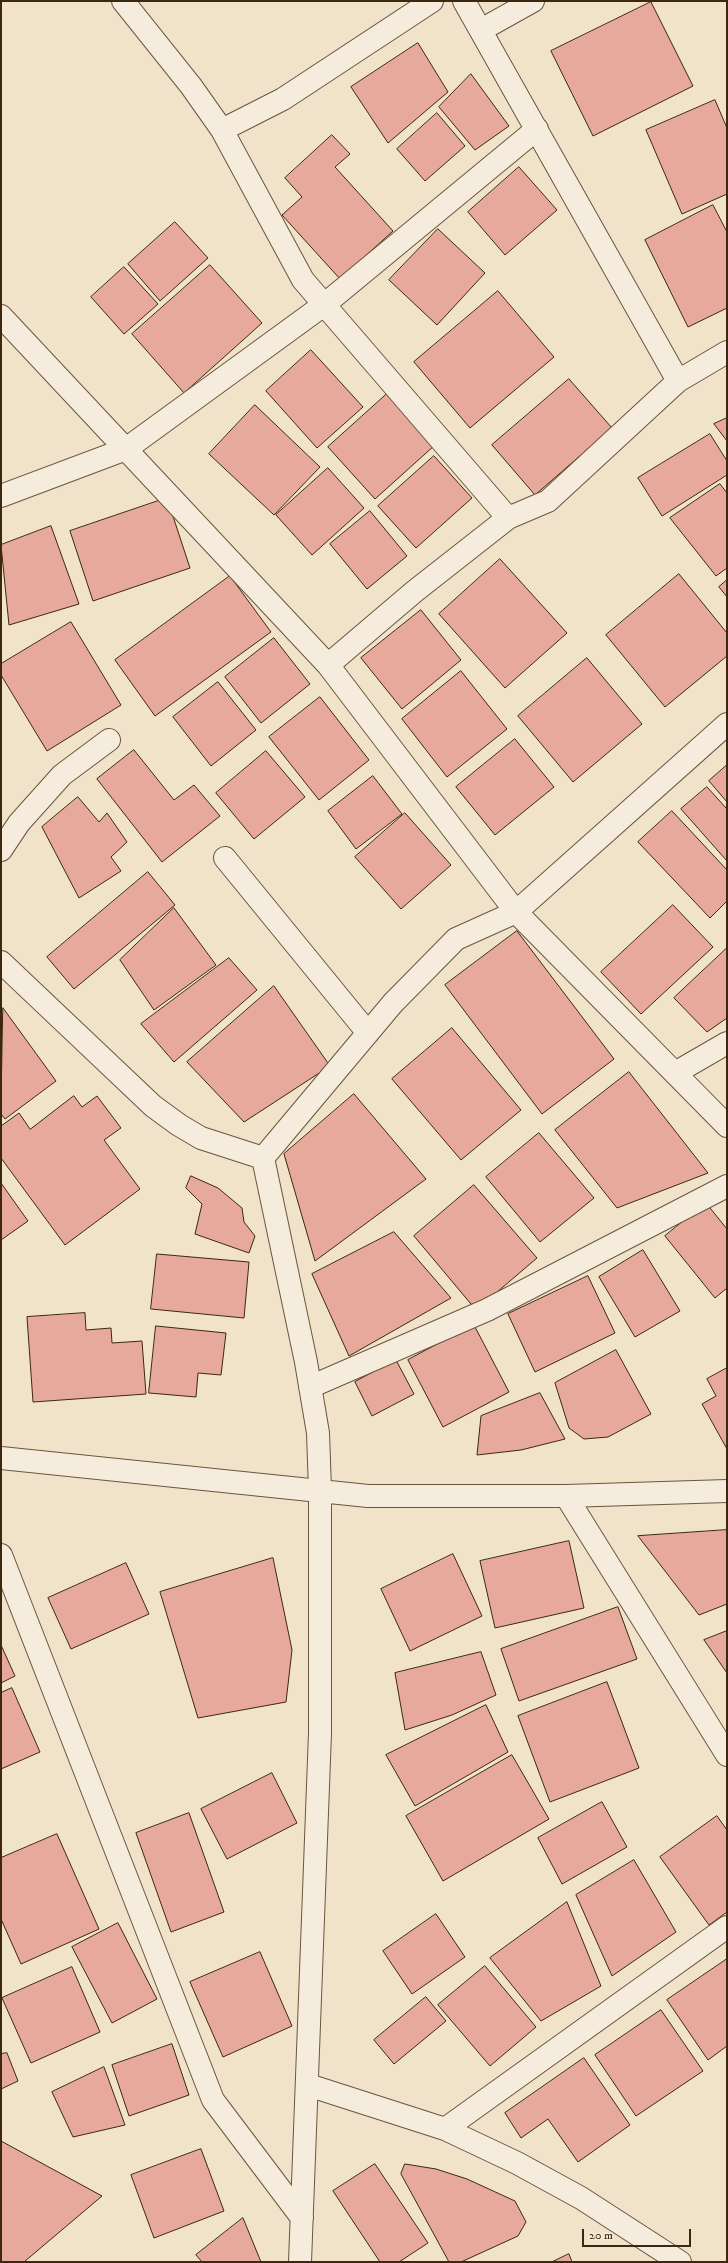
<!DOCTYPE html>
<html>
<head>
<meta charset="utf-8">
<style>
	body { margin:0 }
	#map { position:relative; width:728px; height:2263px; overflow:hidden; background:#f1e2ca; font-family:"IM FELL DW Pica",serif }
	canvas { display:block }
	.frame { position:absolute; inset:0; border:2px solid #3d270e; pointer-events:none }
	.scale { position:absolute; left:582px; top:2229px; width:109px; height:18px; box-sizing:border-box; border:2px solid #3d270e; border-top:0; padding-left:5px; font-size:12px; line-height:14px; white-space:nowrap; color:#3d270e; -webkit-text-stroke:3px #f6ecdd; paint-order:stroke }
</style>
</head>
<body>
<div id="map">
<canvas width="728" height="2263"></canvas>
<div class="frame"></div>
<div class="scale">20 m</div>
</div>
<script>
const ctx = document.querySelector('canvas').getContext('2d');
ctx.lineJoin = 'round';
function paint(path, color) { ctx.fillStyle = color; ctx.fill(path, 'evenodd'); }
function strokePath(path, color, width, dash) { ctx.strokeStyle = color; ctx.lineWidth = width; ctx.lineCap = dash ? 'butt' : 'round'; ctx.setLineDash(dash || []); ctx.stroke(path); }
const building = new Path2D(`
	M651,2L693,86L593,136L551,51Z
	M418,43L448,92L388,143L351,87Z
	M471,74L509,126L475,150L439,107Z
	M715,100L727,128V194L682,214L646,130Z
	M437,113L465,146L425,181L397,149Z
	M332,135L350,154L335,167L393,231L340,279L282,215L302,197L285,178Z
	M519,167L557,210L505,255L468,212Z
	M713,205L727,232V308L688,327L645,240Z
	M175,222L208,258L160,301L128,264Z
	M438,229L485,273L437,325L389,280Z
	M210,265L262,323L184,393L132,334Z
	M124,267L158,304L124,334L91,297Z
	M498,291L554,357L470,428L414,362Z
	M311,350L363,407L317,448L266,391Z
	M569,379L612,428L535,495L492,445Z
	M388,393L435,445L375,499L328,447Z
	M255,405L320,467L274,515L209,454Z
	M727,418V441L714,424Z
	M710,434L727,461V475L662,516L638,478Z
	M434,456L472,498L416,548L378,506Z
	M328,468L364,508L312,555L276,515Z
	M720,484L727,493V568L716,576L670,518Z
	M167,498L190,568L93,601L70,531Z
	M370,511L407,556L367,589L330,544Z
	M51,526L79,604L9,625L1,545Z
	M500,559L567,633L505,688L439,614Z
	M679,574L727,633V656L665,707L606,635Z
	M230,576L271,632L155,716L115,660Z
	M727,580V597L719,587Z
	M421,610L461,660L402,709L361,658Z
	M71,622L121,705L47,751L1,675V664Z
	M274,638L310,684L261,723L225,677Z
	M587,658L642,724L573,782L518,716Z
	M461,671L507,729L447,777L402,719Z
	M218,682L256,730L211,766L173,717Z
	M320,697L369,760L319,800L269,737Z
	M515,739L554,787L495,835L456,787Z
	M134,750L174,800L194,785L220,816L162,862L97,779Z
	M266,751L305,797L254,839L216,793Z
	M727,765V802L709,781Z
	M373,776L402,814L356,849L328,811Z
	M707,787L727,809V861L681,809Z
	M78,797L99,822L107,813L127,842L111,857L121,871L79,898L42,827Z
	M672,811L727,870V901L710,918L638,842Z
	M405,813L451,865L401,909L355,857Z
	M148,872L175,905L74,989L47,957Z
	M673,905L713,947L641,1014L601,972Z
	M174,908L216,965L154,1010L120,960Z
	M517,931L614,1059L542,1114L445,985Z
	M727,948V1018L707,1032L674,998Z
	M229,958L257,990L174,1062L141,1024Z
	M274,986L330,1066L244,1122L187,1062Z
	M3,1008L56,1081L5,1119L1,1114Z
	M452,1028L521,1110L461,1160L392,1079Z
	M629,1072L708,1173L617,1208L555,1130Z
	M354,1094L426,1179L315,1261L284,1154Z
	M74,1096L82,1107L97,1096L121,1128L104,1140L140,1189L65,1245L1,1158V1126L19,1113L30,1129Z
	M539,1133L594,1198L540,1242L486,1177Z
	M191,1176L218,1188L242,1208L244,1222L255,1236L249,1253L195,1234L202,1204L186,1188Z
	M1,1183L28,1221L1,1240Z
	M474,1185L537,1258L476,1310L414,1236Z
	M706,1203L727,1229V1288L715,1298L665,1236Z
	M394,1232L451,1298L349,1356L312,1274Z
	M643,1250L680,1311L635,1337L599,1277Z
	M157,1254L249,1262L244,1318L151,1309Z
	M588,1276L615,1333L535,1372L508,1314Z
	M85,1313L86,1330L111,1328L112,1343L142,1341L146,1394L33,1402L27,1317Z
	M474,1325L509,1392L443,1427L408,1360Z
	M156,1326L226,1333L221,1375L198,1373L196,1397L149,1393Z
	M616,1350L651,1414L608,1437L584,1439L569,1428L555,1383Z
	M396,1360L414,1394L372,1416L355,1382Z
	M727,1368V1449L702,1404L716,1396L707,1379Z
	M540,1393L565,1439L521,1450L477,1455L481,1416Z
	M727,1530V1604L699,1615L638,1536Z
	M569,1541L584,1608L495,1628L480,1561Z
	M453,1554L482,1616L410,1651L381,1589Z
	M273,1558L292,1650L286,1702L198,1718L160,1592Z
	M126,1563L149,1614L71,1649L48,1598Z
	M618,1607L637,1659L519,1701L501,1649Z
	M727,1631V1673L704,1640Z
	M1,1645L15,1676L1,1683Z
	M481,1652L496,1695L452,1715L405,1730L395,1673Z
	M607,1682L639,1768L550,1802L518,1716Z
	M12,1688L40,1752L1,1769V1693Z
	M486,1705L508,1752L415,1806L386,1755Z
	M512,1755L549,1819L443,1881L406,1816Z
	M272,1773L297,1823L227,1859L201,1809Z
	M602,1802L627,1847L562,1884L538,1838Z
	M189,1813L224,1912L171,1932L136,1833Z
	M717,1816L727,1830V1912L709,1925L660,1857Z
	M57,1834L99,1929L21,1964L1,1919V1858Z
	M634,1860L676,1932L612,1976L576,1895Z
	M567,1902L601,1986L541,2021L490,1958Z
	M436,1914L465,1957L412,1994L383,1951Z
	M118,1923L157,1999L112,2023L72,1947Z
	M260,1952L292,2026L223,2057L190,1982Z
	M727,1959V2046L708,2060L667,2000Z
	M485,1966L536,2027L490,2066L438,2005Z
	M72,1967L100,2032L31,2063L2,1998Z
	M426,1997L446,2021L394,2064L374,2040Z
	M661,2010L703,2071L636,2116L595,2055Z
	M172,2044L189,2095L129,2116L112,2065Z
	M7,2053L18,2081L1,2089V2054Z
	M584,2058L630,2125L578,2162L548,2119L521,2138L505,2113Z
	M104,2067L125,2125L73,2137L52,2092Z
	M1,2141L102,2196L24,2262H1Z
	M201,2149L224,2211L154,2238L131,2175Z
	M375,2164L428,2243L399,2262H380L333,2191Z
	M405,2164L436,2169L467,2179L515,2201L526,2222L518,2236L461,2262H449L401,2174Z
	M243,2218L261,2262H202L196,2255Z
	M569,2254L572,2262H552Z`);
paint(building, '#e7a99b');
strokePath(building, '#3d270e', 1);
const minor = new Path2D(`
	M123,1L191,86L222,130L283,99L432,1
	M464,1L678,381
	M481,30L533,1
	M222,130L303,280L508,518
	M1,316L328,665L516,912L727,1126
	M1,496L126,449L325,304L537,129
	M328,665L415,591L508,518L548,501L678,381L727,352
	M1,850L19,823L62,775L109,740
	M225,858L368,1033
	M1,962L153,1106L179,1125L201,1138L263,1158
	M675,1073L727,1043
	M310,1387L487,1310L727,1186
	M1,1458L368,1496H566L727,1491
	M566,1496L727,1755
	M1,1555L213,2100L302,2218
	M308,2085L445,2129L517,2163L581,2198L680,2262
	M445,2129L727,1927
	M300,2262L320,1733V1490L318,1433L306,1362L263,1158L393,1003L456,939L516,912L727,724`);
strokePath(minor, '#6a563d', 24);
strokePath(minor, '#f6ecdd', 22);
</script>
</body>
</html>
